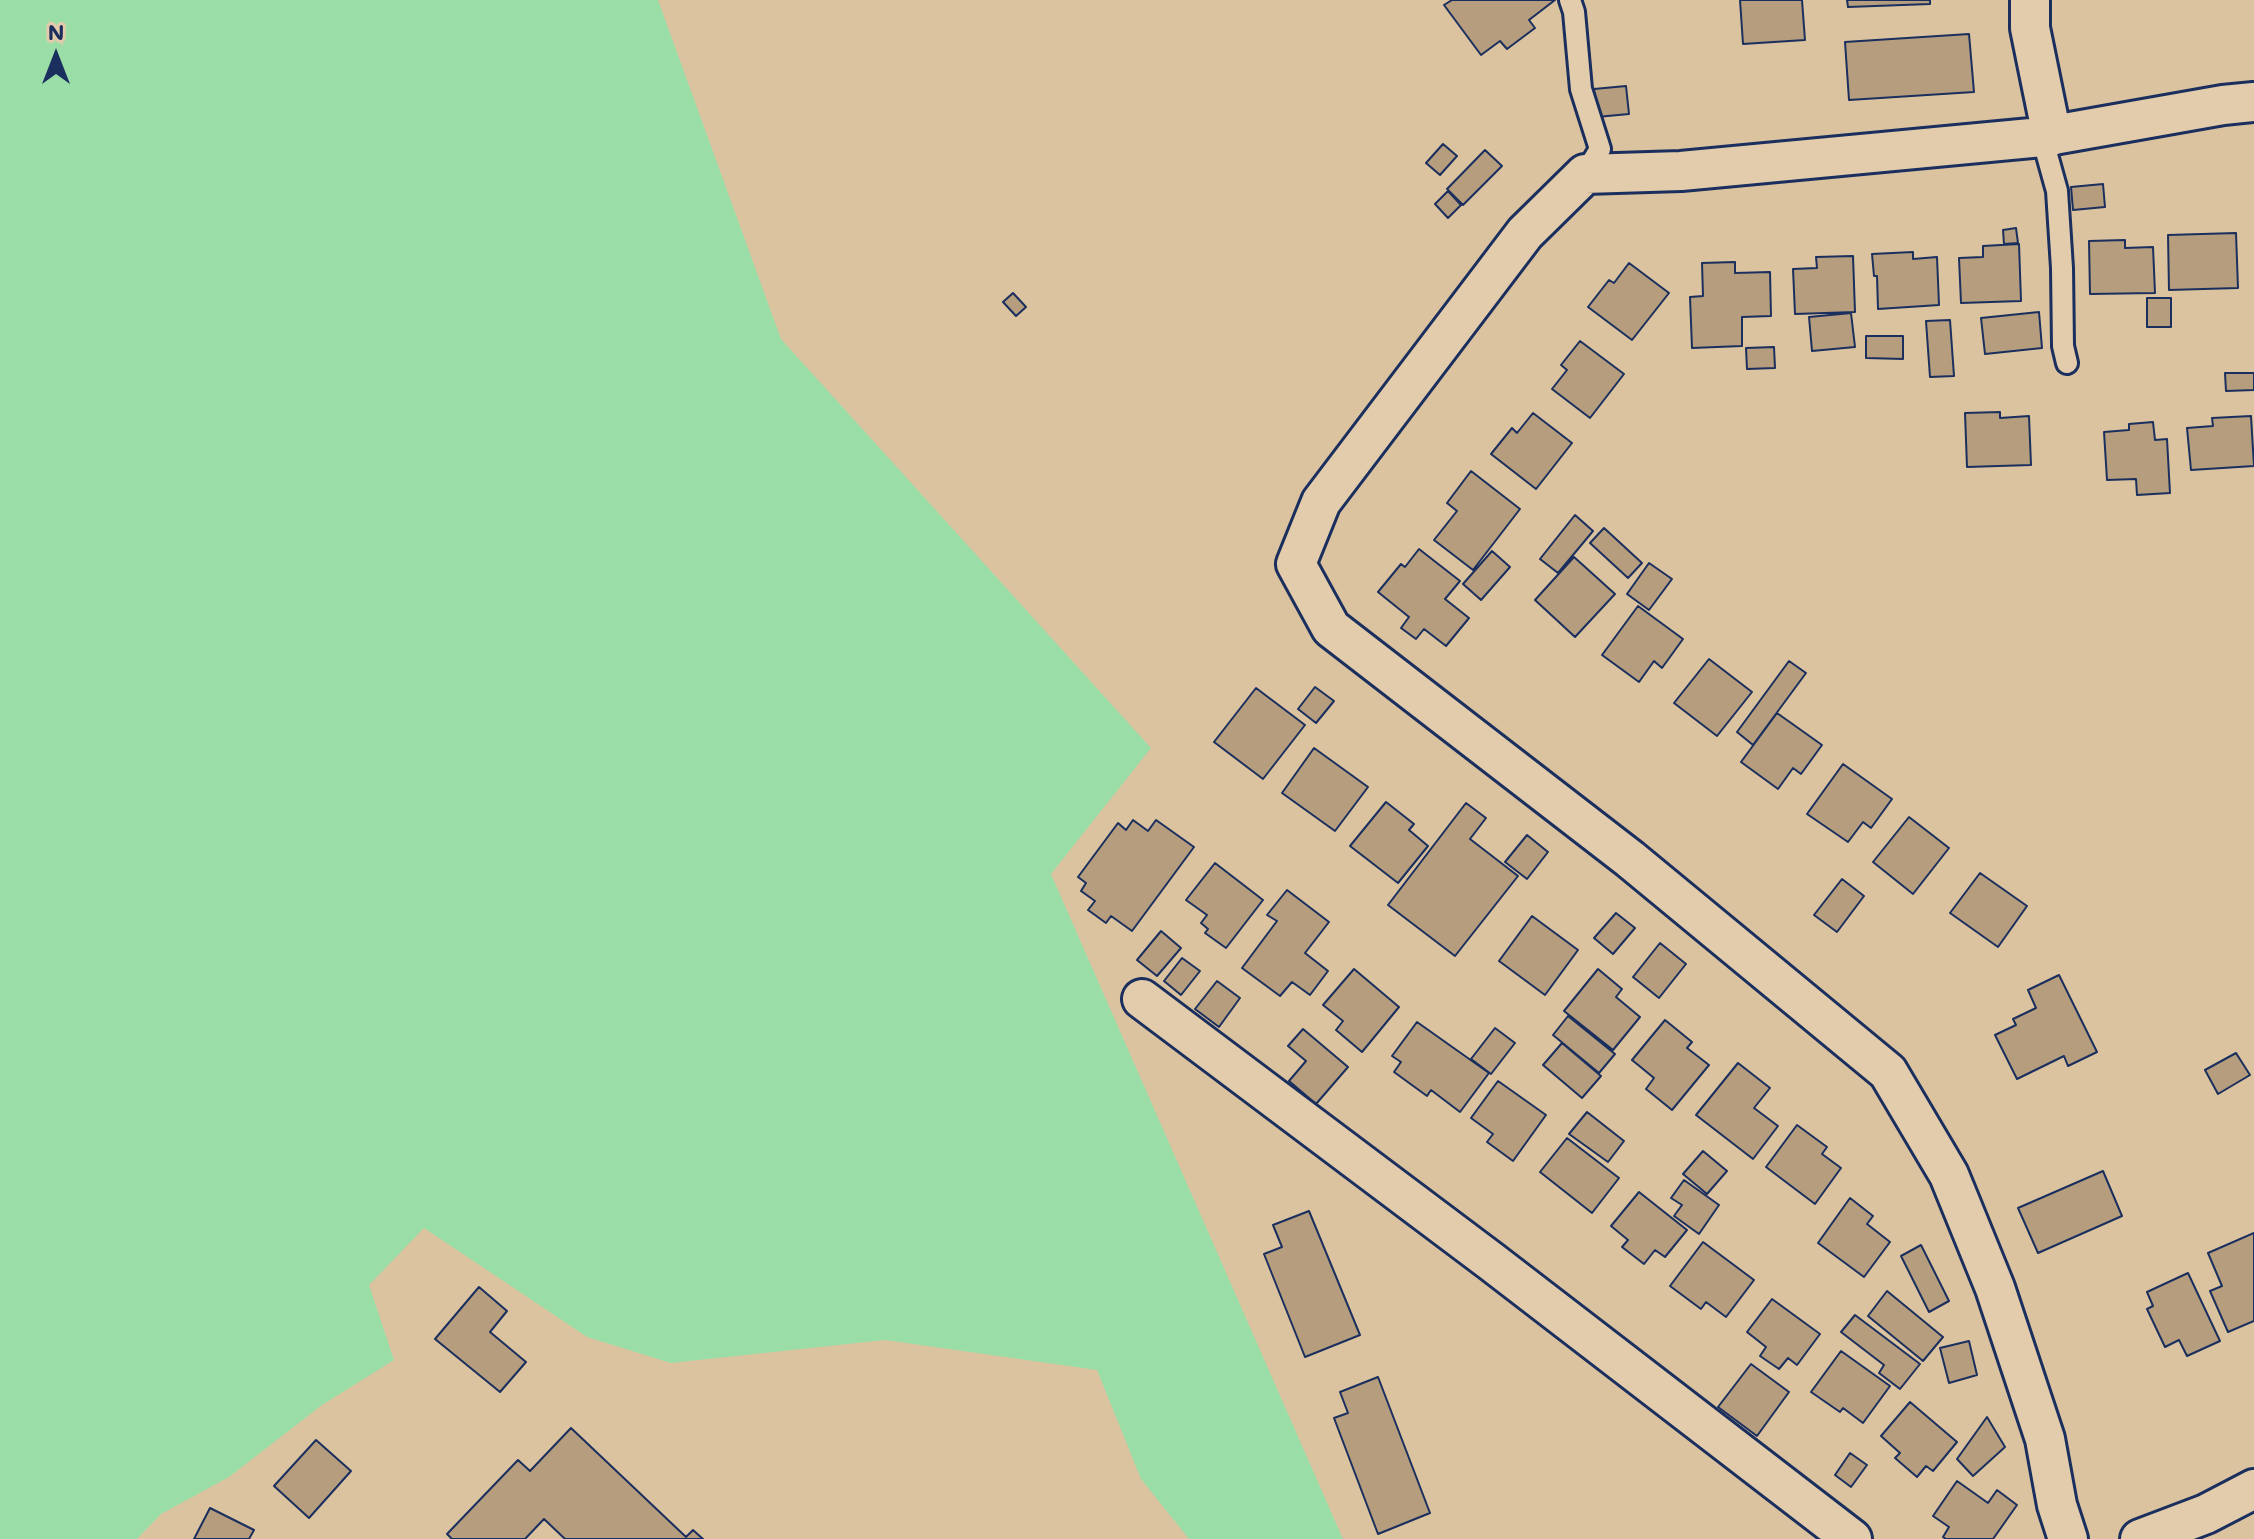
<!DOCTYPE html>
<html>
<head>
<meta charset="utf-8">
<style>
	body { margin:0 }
	#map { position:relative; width:2254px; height:1539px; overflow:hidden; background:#dcc39f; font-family:Mali,sans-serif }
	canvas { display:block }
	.north { position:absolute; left:16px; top:16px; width:80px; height:80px; -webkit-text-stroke:6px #e2ccab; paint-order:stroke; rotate:0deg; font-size:22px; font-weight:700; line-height:32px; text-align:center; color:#1b2f5e }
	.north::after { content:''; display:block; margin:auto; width:28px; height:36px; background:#1b2f5e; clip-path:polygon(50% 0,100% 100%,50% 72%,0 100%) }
</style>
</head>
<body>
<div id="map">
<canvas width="2254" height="1539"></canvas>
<div class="north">N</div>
</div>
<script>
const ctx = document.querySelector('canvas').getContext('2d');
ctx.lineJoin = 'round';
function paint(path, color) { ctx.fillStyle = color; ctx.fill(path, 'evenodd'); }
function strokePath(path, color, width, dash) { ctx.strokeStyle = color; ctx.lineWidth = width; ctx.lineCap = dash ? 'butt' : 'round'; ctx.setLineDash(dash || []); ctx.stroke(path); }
paint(new Path2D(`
	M0,0H658L781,339L1151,748L1051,874L1343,1539H1189L1141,1479L1097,1370L885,1340L671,1363L587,1337L424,1228L369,1285L394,1360L322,1405L229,1477L161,1514L137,1539H0Z`), '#9bdda7');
const building = new Path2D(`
	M1452,0H1555L1529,20L1535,28L1507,49L1500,41L1481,55L1444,5Z
	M1740,0H1802L1805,40L1743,44Z
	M1847,0H1930V4L1848,7Z
	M1969,34L1974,92L1849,100L1845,42Z
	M1626,86L1629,114L1597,117L1594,89Z
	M1443,144L1457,156L1440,175L1426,163Z
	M1485,150L1502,166L1463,205L1447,189Z
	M2103,184L2105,207L2073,210L2071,187Z
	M1448,191L1461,205L1448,218L1435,204Z
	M2016,228L2018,243L2004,244L2003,230Z
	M2236,233L2238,288L2169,290L2168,235Z
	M2125,240V248L2153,247L2155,293L2090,294L2089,241Z
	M2019,244L2021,301L1961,303L1959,258L1983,257V246Z
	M1913,252V259L1937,257L1939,305L1878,309L1877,276H1874L1872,254Z
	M1853,256L1855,312L1795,314L1793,269L1817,268L1816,257Z
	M1735,262V273L1770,272L1771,316L1742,317V346L1692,348L1690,297L1703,296L1702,263Z
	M1629,263L1669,293L1632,340L1588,307L1609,280L1614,283Z
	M1013,293L1026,307L1016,316L1003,302Z
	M2147,298H2171V327H2147Z
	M2039,312L2042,348L1985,354L1981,318Z
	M1851,313L1855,347L1812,351L1809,317Z
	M1950,320L1954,376L1930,377L1926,321Z
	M1866,336H1903V359L1866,358Z
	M1580,341L1624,374L1590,418L1552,389L1567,370L1561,365Z
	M1774,347L1775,368L1747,369L1746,348Z
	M2225,373H2254V390L2226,391Z
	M2000,412V418L2029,416L2031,465L1967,467L1965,413Z
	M1533,413L1572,443L1536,489L1491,454L1512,428L1517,433Z
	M2251,416L2254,466L2191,470L2187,428L2213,426L2212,418Z
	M2153,422L2155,440L2167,439L2170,493L2137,495L2136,479L2107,480L2104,432L2129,430V424Z
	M1471,471L1520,509L1473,570L1434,540L1457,511L1447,503Z
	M1575,515L1593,531L1558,573L1540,559Z
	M1604,528L1642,563L1628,578L1590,543Z
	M1419,549L1460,581L1445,599L1469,618L1446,646L1424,629L1416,639L1401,628L1409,617L1378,592L1401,564L1405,567Z
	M1492,551L1510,567L1481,600L1463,584Z
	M1574,557L1615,594L1575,637L1535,600Z
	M1649,563L1672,579L1649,610L1627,594Z
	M1638,606L1683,639L1662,668L1654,661L1639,682L1602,655Z
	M1709,659L1752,692L1717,736L1674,703Z
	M1789,661L1806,673L1753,745L1737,732Z
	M1315,687L1334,701L1316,723L1298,709Z
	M1256,688L1305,725L1263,779L1214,742Z
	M1777,713L1822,745L1801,774L1793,768L1778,789L1741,762Z
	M1314,748L1368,787L1335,831L1282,793Z
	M1843,764L1892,799L1871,828L1863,822L1848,842L1807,814Z
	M1386,802L1414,824L1409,830L1428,846L1398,883L1350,846Z
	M1466,803L1486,818L1470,839L1518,876L1455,956L1388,905Z
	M1909,817L1949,848L1913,894L1873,862Z
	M1133,820L1148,831L1156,820L1194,847L1132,931L1111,916L1106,923L1088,910L1095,901L1081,891L1086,883L1078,877L1118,823L1126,830Z
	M1527,835L1548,852L1527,879L1505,862Z
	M1215,863L1263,900L1226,948L1205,933L1208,929L1201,923L1207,915L1186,900Z
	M1980,873L2027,906L1998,947L1950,913Z
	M1842,879L1864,896L1837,932L1814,915Z
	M1287,890L1329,922L1305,953L1328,971L1310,995L1292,982L1280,996L1242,968L1277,921L1267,915Z
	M1616,913L1635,928L1613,954L1594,938Z
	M1532,916L1578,950L1545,995L1499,961Z
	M1161,931L1181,948L1157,976L1137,960Z
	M1660,943L1686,964L1659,998L1633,977Z
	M1182,958L1200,971L1181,995L1164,981Z
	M1354,969L1399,1007L1362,1052L1336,1030L1343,1021L1323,1005Z
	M1598,969L1622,989L1616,997L1640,1017L1613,1050L1564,1011Z
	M2059,975L2097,1052L2068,1066L2064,1056L2017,1079L1995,1035L2016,1025L2013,1019L2036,1008L2028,990Z
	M1217,981L1240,998L1219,1027L1195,1009Z
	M1568,1016L1615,1054L1599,1073L1553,1035Z
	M1665,1020L1692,1042L1687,1048L1709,1065L1672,1110L1646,1089L1654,1078L1632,1060Z
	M1417,1022L1489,1073L1460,1112L1431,1090L1427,1096L1394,1072L1401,1062L1392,1056Z
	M1495,1028L1515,1043L1491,1074L1471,1059Z
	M1303,1029L1348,1067L1316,1104L1289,1081L1306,1061L1288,1046Z
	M1562,1043L1601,1076L1582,1098L1543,1065Z
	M2236,1053L2250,1075L2218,1094L2205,1070Z
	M1738,1063L1770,1088L1754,1108L1778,1126L1753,1159L1696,1115Z
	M1498,1081L1546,1115L1513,1161L1487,1142L1493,1134L1471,1118Z
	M1587,1112L1624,1141L1608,1162L1569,1134Z
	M1797,1125L1827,1147L1822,1154L1841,1168L1815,1204L1766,1167Z
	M1567,1138L1619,1178L1592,1213L1540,1172Z
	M1703,1151L1727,1171L1707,1194L1683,1174Z
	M2103,1171L2122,1216L2038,1253L2018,1208Z
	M1684,1180L1719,1205L1699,1234L1674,1216L1682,1205L1671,1198Z
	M1639,1192L1687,1230L1665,1257L1655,1250L1644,1264L1622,1247L1628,1240L1611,1226Z
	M1850,1198L1873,1216L1867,1224L1890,1242L1864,1277L1818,1243Z
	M1309,1211L1360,1335L1305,1357L1264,1254L1282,1247L1273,1225Z
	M2254,1233V1321L2228,1332L2210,1291L2222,1286L2208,1253Z
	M1703,1242L1754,1280L1726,1317L1706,1302L1701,1309L1670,1286Z
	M1921,1245L1949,1301L1929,1312L1901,1256Z
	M2188,1273L2220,1341L2187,1356L2179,1340L2165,1347L2147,1309L2153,1306L2147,1292Z
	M479,1287L507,1311L490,1332L526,1362L500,1392L435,1339Z
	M1887,1291L1943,1337L1923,1361L1868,1316Z
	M1772,1299L1820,1334L1797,1365L1788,1358L1779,1369L1760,1356L1766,1347L1747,1332Z
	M1855,1315L1920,1364L1900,1389L1879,1373L1884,1365L1841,1332Z
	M1969,1341L1977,1375L1949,1383L1940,1348Z
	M1841,1351L1890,1386L1863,1423L1843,1408L1840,1412L1811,1392Z
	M1751,1364L1789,1392L1757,1436L1718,1407Z
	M1378,1377L1430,1513L1378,1534L1334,1418L1348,1413L1340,1392Z
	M1910,1402L1957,1442L1933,1471L1926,1466L1917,1477L1895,1458L1900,1453L1881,1436Z
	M1987,1417L2005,1447L1973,1476L1957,1459Z
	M571,1428L686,1537L693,1530L703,1539H565L544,1519L525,1539H452L447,1534L518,1460L530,1471Z
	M316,1440L351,1471L309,1518L274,1486Z
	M1850,1453L1867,1465L1851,1487L1835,1475Z
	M1957,1481L1988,1503L1997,1490L2017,1505L1993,1539H1946L1943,1537L1949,1527L1933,1516Z
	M210,1508L254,1530L249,1539H194Z`);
paint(building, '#b59d7d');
strokePath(building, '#1b2f5e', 2);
const service = new Path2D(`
	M1570,0L1574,12L1581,89L1600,149L1585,174
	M2042,137L2057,191L2062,268L2063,346L2067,363`);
const minor = new Path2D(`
	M2030,0V28L2052,136
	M1142,999L1492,1262L1852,1539
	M2068,1539L2057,1505L2045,1439L1995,1288L1949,1175L1888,1072L1630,859L1331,628L1296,564L1321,502L1525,233L1585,174L1681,171L2042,137L2223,105L2254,102
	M2140,1539L2206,1514L2254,1489`);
strokePath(service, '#1b2f5e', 26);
strokePath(minor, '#1b2f5e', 44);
strokePath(service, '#e2ccab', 20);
strokePath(minor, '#e2ccab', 38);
</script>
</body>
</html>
